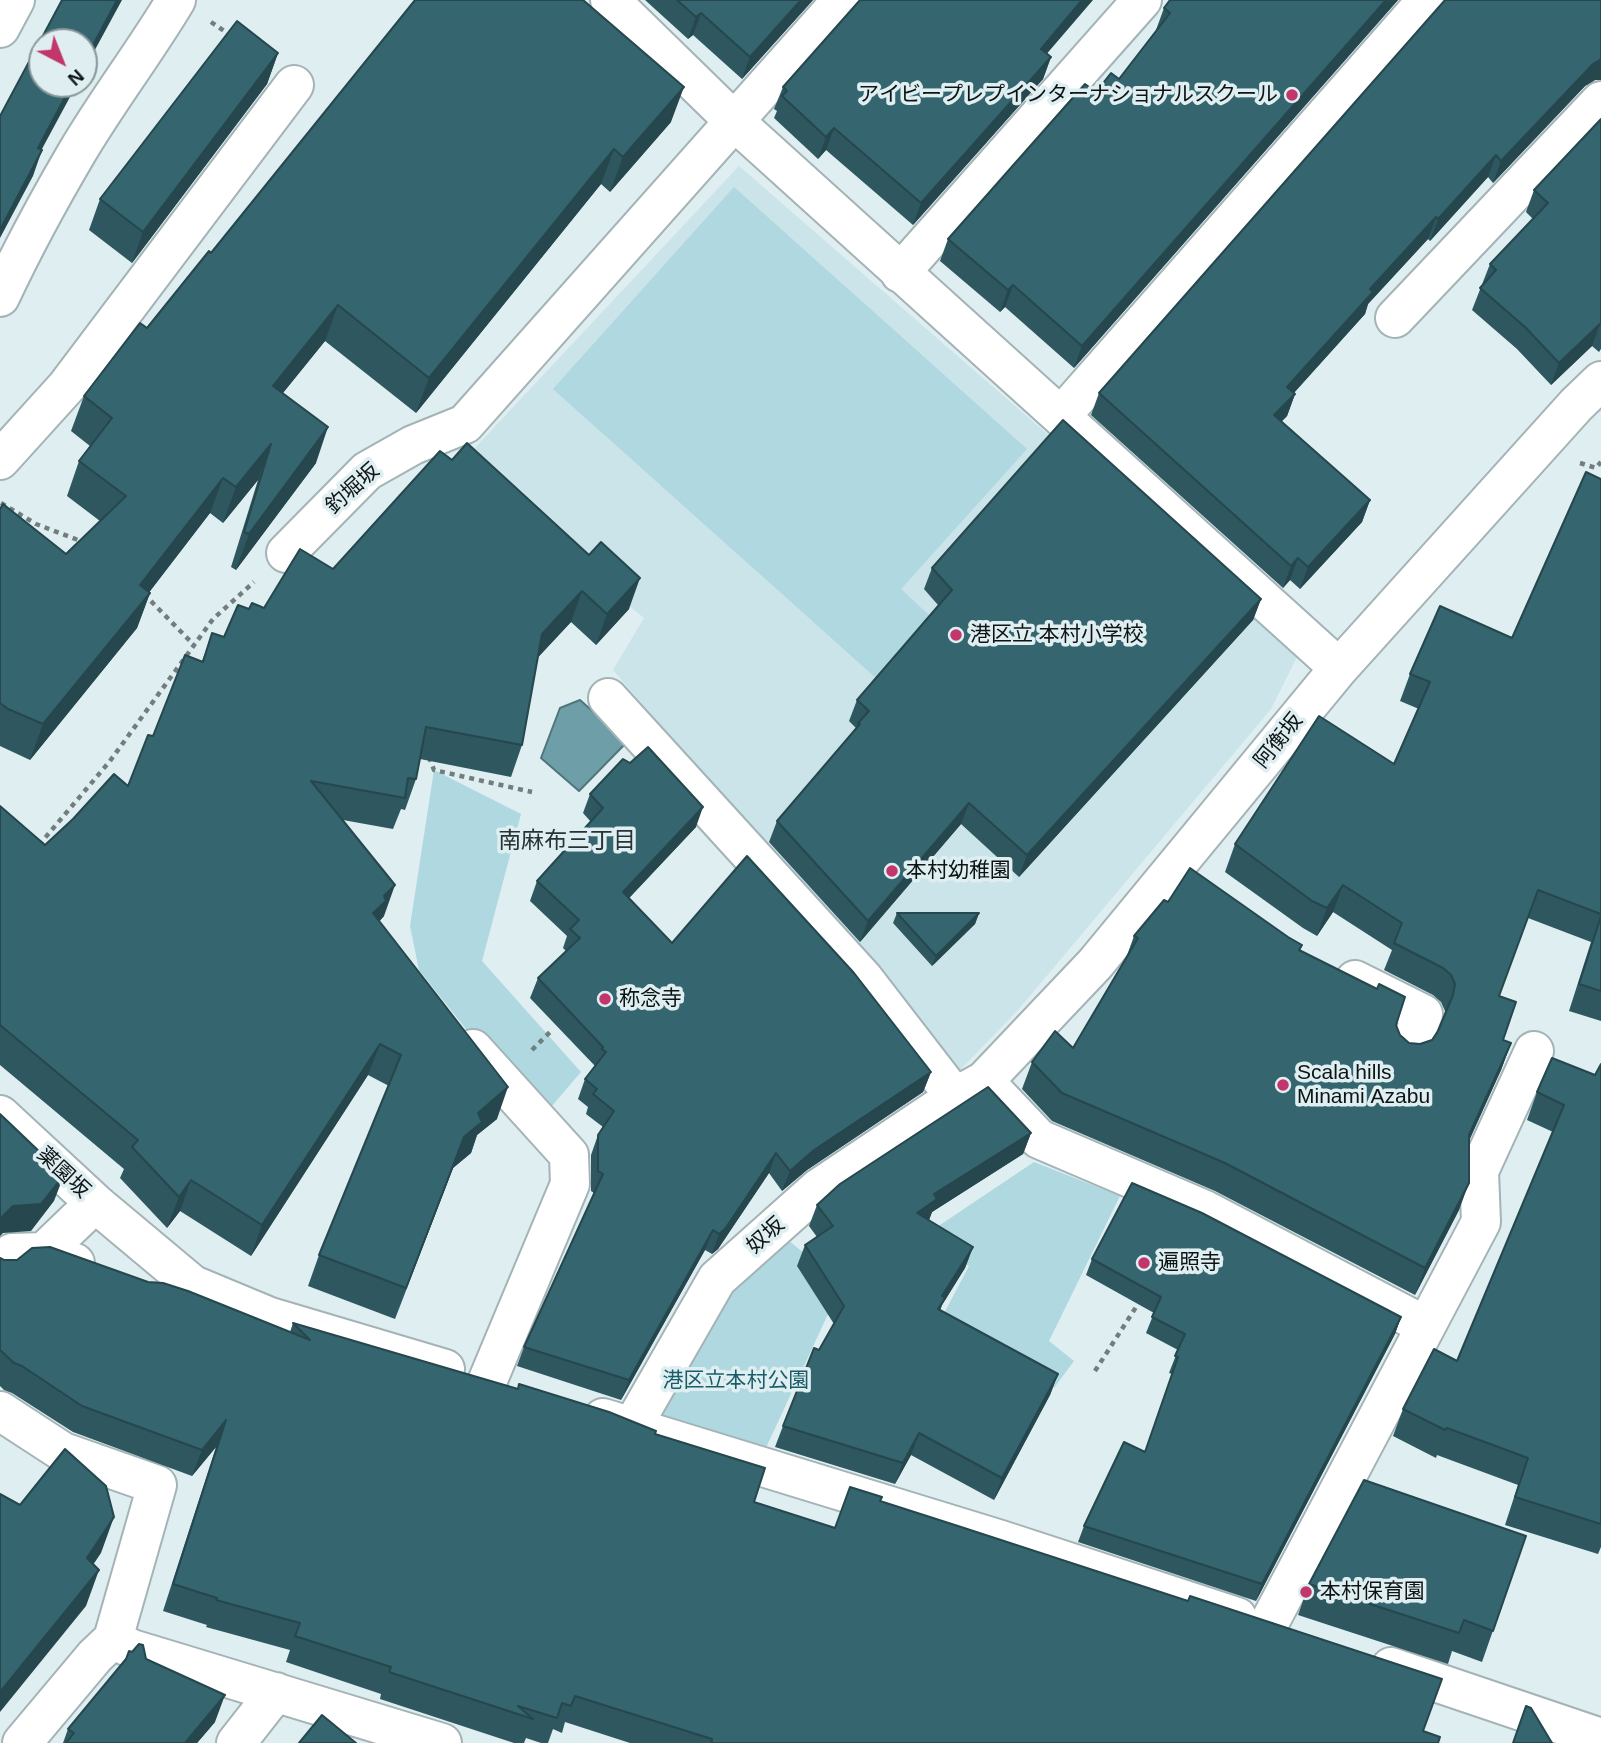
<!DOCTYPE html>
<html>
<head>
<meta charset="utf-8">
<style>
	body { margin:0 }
	#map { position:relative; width:1601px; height:1743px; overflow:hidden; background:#deeef1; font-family:Helvetica,sans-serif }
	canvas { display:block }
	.north { position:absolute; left:28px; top:28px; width:70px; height:70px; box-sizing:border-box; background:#deeef1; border:2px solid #8b9799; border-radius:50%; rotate:138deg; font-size:19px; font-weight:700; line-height:28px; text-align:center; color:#0e1415 }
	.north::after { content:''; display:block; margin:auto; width:24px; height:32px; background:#c2366c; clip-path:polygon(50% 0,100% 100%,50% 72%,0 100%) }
</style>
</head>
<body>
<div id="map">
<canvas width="1601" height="1743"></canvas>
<div class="north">N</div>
</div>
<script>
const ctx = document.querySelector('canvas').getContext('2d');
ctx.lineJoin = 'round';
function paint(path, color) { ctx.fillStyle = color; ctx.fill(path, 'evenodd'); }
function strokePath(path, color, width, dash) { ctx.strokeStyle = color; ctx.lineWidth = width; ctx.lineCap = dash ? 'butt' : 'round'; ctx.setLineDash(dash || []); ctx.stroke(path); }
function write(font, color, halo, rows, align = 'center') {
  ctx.font = font + ' Helvetica,"Noto Sans JP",sans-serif'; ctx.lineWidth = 7; ctx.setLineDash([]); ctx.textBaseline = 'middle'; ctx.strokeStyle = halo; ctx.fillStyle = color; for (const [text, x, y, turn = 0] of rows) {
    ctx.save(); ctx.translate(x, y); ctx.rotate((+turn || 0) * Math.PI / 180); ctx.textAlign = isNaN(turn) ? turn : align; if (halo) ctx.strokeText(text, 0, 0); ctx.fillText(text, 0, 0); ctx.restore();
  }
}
paint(new Path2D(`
	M739,166L1299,653L1271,709L1018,1010L959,1071L613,670L644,618L458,466Z`), '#cae4e9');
paint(new Path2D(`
	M734,187L1027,449L901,589L931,617L876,678L553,389Z
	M434,770L521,814L482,961L581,1072L539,1121L419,970L410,926Z
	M1034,1162L1120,1196L1049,1341L1074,1361L1054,1388L939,1323L969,1266L925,1235Z
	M788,1240L842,1284L764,1452L655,1414L718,1299Z`), '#b0d8e0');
const water = new Path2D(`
	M580,700L627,742L579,791L541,758L560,708Z`);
paint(water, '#6e9fa9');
strokePath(water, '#51757d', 2);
const minor = new Path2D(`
	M610,0L734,121L1339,668
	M0,28L15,0
	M900,273L1142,0
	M0,297C23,248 49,200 76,154C107,101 145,52 176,0
	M1395,318L1601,101
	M1061,416L1427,0
	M0,460L67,386L294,85
	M286,553L367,471L413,445L465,424L842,0
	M608,698L864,979L955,1097
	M1355,980L1423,1014L1408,1050
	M473,1049L569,1155L570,1184L487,1382
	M984,1081L1039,1139L1205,1210L1426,1326
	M0,1115L95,1203L193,1285L270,1317L445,1369
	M44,1252L95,1203
	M0,1266L12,1253L44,1252L75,1263
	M0,1411L63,1452L157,1485L113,1639L95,1656L22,1743
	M603,1418L1001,1540L1237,1617
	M632,1427L717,1279L819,1188L955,1097L984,1081L1095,964L1339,668L1576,405L1601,381
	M1267,1627L1481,1222L1479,1171L1534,1051
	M113,1639L132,1649L442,1743
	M1391,1667L1601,1738
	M236,1743L276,1692`);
strokePath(minor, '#a4b3b6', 42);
strokePath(new Path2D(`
	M211,22L230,35
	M1580,463L1596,468L1601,462
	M1,503L36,524L78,540L83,544
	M144,594L194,645
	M429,757L434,770L532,792
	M39,845L110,761L213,619L254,582
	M532,1050L552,1030
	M1095,1371L1138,1304`), '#727d7f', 4.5, [5, 5]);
strokePath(minor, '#fff', 38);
paint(new Path2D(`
	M645,0H813L742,79L693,35L688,39Z
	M1398,0L1074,368L1005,307L1000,312L940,261L948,239L1096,92L1119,79L1157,30H1156L1164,8Z
	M1445,0L1595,80L1585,86L1493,183L1488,177L1430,241L1428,239L1368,304L1365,314L1294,393L1295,394L1287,416L1281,422L1370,500L1362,522L1300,589L1290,580L1283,588L1091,415L1099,393Z
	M278,53L267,84L132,263L89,230L100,199Z
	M1047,54L1051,57L1043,79L913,225L826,150L818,159L774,118L777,111L774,109L783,87Z
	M1601,119V349L1599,352L1592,346L1551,385L1517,349L1472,310L1490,264L1533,219L1526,212L1534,190Z
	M671,122L610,192L601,184L416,413L325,341L283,393L316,463L236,570L231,567L258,480L223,523L210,513L149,592L150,593L137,628L30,760L0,746V509L66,554L100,521L67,496L79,461L90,446L71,431L84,396L147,328L211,253Z
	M440,451L629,609L596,645L571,622L538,657L522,745L511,777L420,759L416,779L405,810L401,809L393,829L343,820L384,916L379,921L497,1119L477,1135L471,1153L453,1168L395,1319L308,1286L319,1255L389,1086L368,1075L251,1256L180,1211L167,1228L120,1178L124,1169L0,1065V806L45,845L128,786L153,736L202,661L212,633L224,637L249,609L264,608L333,569Z
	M1601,479V1021L1569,1011L1591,942L1528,918L1499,996L1503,1040L1511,1043L1501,1070L1469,1141L1459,1210L1415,1295L1215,1191L1052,1121L1022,1089L1032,1062L1073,1048L1126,958L1134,936L1168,902L1288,937L1302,945L1300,951L1396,1025L1400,1035L1409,1043L1420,1044L1432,1040L1438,1031L1444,1017L1445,1011L1441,1002L1433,995L1384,970L1392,950L1333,912L1317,936L1303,928L1225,872L1235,844L1394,764L1419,709L1400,701L1410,674L1512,638Z
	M932,568L1261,599L1253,620L1019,877L961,824L860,942L769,842L777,821L856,728L849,721L857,700L938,605L924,589Z
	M590,794L696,827L629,898L672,943L931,1072L923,1092L807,1170L782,1191L769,1173L718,1249L712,1254L705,1250L621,1400L517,1366L524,1347L594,1193L591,1191V1155L598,1135L603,1127L586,1114L588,1107L578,1099L585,1079L595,1066L530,998L538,978L566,951L563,948L567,936L530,901L537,881L591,822L583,813Z
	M897,913H979L975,924L932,966L893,923Z
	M1601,1064V1547L1598,1554L1505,1525L1518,1485L1437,1455L1436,1458L1393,1436L1403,1409L1457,1361L1553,1132L1527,1120L1537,1092L1595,1075Z
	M1031,1133L1023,1154L932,1212L929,1220L973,1247L965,1268L942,1305L940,1310L1058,1374L1050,1395L994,1500L911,1455L895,1484L775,1447L783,1426L834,1324L797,1266L805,1245L817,1237L809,1226L817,1205Z
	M0,1258L4,1260L290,1332L293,1323L655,1434L754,1502L835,1528L881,1501L1423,1731L1438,1743H630L565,1722L562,1733L553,1729L548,1743H541L526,1738L524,1743H514L380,1699L381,1694L286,1662L290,1650L206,1627L207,1625L163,1611L216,1447L192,1476L73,1432L12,1393L4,1390L0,1386Z
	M1092,1259L1401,1317L1395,1334L1256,1601L1078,1542L1084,1526L1145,1452L1172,1374L1169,1373L1178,1350L1146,1333L1154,1313L1086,1275Z
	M1526,1536L1482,1662L1452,1651L1448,1664L1298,1615L1309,1584Z
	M146,1659L215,1722L197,1743H63L68,1729Z`), '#2e575f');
paint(new Path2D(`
	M117,0H122L84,70V62Z
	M801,0H813L742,79L750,57Z
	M1082,0H1093L1032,71L1041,49Z
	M1386,0H1398L1074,368L1082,346Z
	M701,13L693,35L688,39L696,17Z
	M278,53L267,84L132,263L143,232Z
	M1051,57L1043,79L913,225L921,203Z
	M1601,59V80H1595L1585,86L1493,183L1501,161L1593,64Z
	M72,84H77L29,173L38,148Z
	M684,87L671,122L610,192L623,157Z
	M834,128L826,150L818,159L826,137Z
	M614,149L601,184L416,413L429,378Z
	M42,150L33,176L0,238V230Z
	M1496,155L1488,177L1430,241L1438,219Z
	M1436,217L1428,239L1368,304L1365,314L1279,409L1287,387L1370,289Z
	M1013,285L1005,307L1000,312L1008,290Z
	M338,305L325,341L260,421L273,386Z
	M1600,324L1592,346L1551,385L1559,363Z
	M1295,394L1287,416L1266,437L1274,415Z
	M328,427L316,463L236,570L249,534Z
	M271,444L258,480L223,523L236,487Z
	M223,478L210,513L128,620L140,585Z
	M1370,500L1362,522L1300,589L1308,567Z
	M1298,558L1290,580L1283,588L1291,566Z
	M640,578L629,609L596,645L607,614Z
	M582,591L571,622L531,665L542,634Z
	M150,593L137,628L30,760L43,724Z
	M1261,599L1253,620L1019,877L1027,855Z
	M969,803L961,824L860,942L868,921Z
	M703,807L696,827L616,912L623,892Z
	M395,885L384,916L378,923L373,913L384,896Z
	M1343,885L1333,912L1317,936L1327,908Z
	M979,913L975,924L932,966L936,956Z
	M1511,1043L1501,1070L1459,1162L1469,1135Z
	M380,1044L368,1075L251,1256L262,1225Z
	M931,1072L923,1092L807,1170L782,1191L790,1171L814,1150Z
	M508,1087L497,1119L477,1135L471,1153L453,1168L395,1319L464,1137L478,1113Z
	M1031,1133L1023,1154L932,1212L929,1220L917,1213L934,1194Z
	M776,1153L769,1173L718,1249L712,1254L719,1234Z
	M64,1175L54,1201L31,1231L3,1233L0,1236V1219L13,1206Z
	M191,1180L180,1211L167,1228L179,1197Z
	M1469,1183L1459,1210L1415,1295L1425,1268Z
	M713,1230L705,1250L621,1400L629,1380Z
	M973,1247L965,1268L942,1305L937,1319L942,1296Z
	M1401,1317L1395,1334L1256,1601L1262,1584Z
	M1058,1374L1050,1395L994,1500L1002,1478Z
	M226,1420L216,1447L192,1476L202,1450Z
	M919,1433L911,1455L895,1484L903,1463Z
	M114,1517L101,1553L74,1593L87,1558Z
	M99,1570L86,1606L0,1712V1692Z
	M225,1695L215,1722L197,1743H185Z`), '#25474d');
const building = new Path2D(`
	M62,0H117L84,62V42H42V84H72L38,148L42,150L0,230V116Z
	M415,0H583L684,87L623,157L614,149L429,378L338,305L273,386L328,427L249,534L244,532L271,444L236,487L223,478L140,585L150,593L43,724L8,709L0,703V509L3,504L66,554L126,496L79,461L112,418L84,396L140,323L147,328L209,251L211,253Z
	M677,0H801L750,57L701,13L696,17Z
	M860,0H1082L1041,49L1051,57L921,203L834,128L826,137L782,96L787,91L783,87Z
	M1170,0H1386L1082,346L1013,285L1008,290L948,239L1085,84L1096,92L1111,73L1119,79L1170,13L1164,8Z
	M1445,0H1601V59L1593,64L1501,161L1496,155L1438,219L1436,217L1370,289L1373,292L1287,387L1295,394L1274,415L1370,500L1308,567L1298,558L1291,566L1099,393Z
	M237,21L278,53L143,232L100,199Z
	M1601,119V324H1600L1559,363L1525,327L1480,288L1496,270L1490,264L1548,203L1534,190Z
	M1063,420L1261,599L1027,855L969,803L868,921L777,821L860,724L858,723L869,711L857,700L952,590L932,568Z
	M467,443L589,555L601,542L640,578L607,614L582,591L542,634L522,745L426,727L416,779L408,778L405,798L311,781L395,885L384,896L386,901L373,913L508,1087L478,1113L482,1122L464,1137L406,1288L319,1255L401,1055L380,1044L262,1225L191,1180L179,1197L132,1147L138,1140L0,1025V806L45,845L73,819L114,774L128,786L148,735L153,736L185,655L203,662L212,633L224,637L238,605L249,609L252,603L264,608L300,549L333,569L440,451L452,460Z
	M1586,472L1601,479V914L1538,890L1499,996L1516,1002L1503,1040L1511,1043L1469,1135V1183L1425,1268L1225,1163L1062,1093L1032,1062L1055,1031L1073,1048L1138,938L1134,936L1164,900L1168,902L1190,868L1288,937L1302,945L1299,950L1377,989L1379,984L1405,997L1396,1025L1400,1035L1409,1043L1420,1044L1432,1040L1438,1031L1453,995L1455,984L1451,975L1443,968L1394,943L1402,923L1343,885L1327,908L1312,901L1235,844L1319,716L1394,764L1430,682L1410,674L1440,606L1512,638Z
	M648,747L703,807L623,892L672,943L747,856L854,973L931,1072L814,1150L790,1171L776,1153L725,1229L719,1234L713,1230L629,1380L524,1347L603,1174L598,1171V1135L614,1111L593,1094L597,1089L585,1079L606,1052L602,1049L603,1047L538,978L580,938L570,929L579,920L537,881L603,808L590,794L623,759L630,763Z
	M897,913H979L936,956Z
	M1601,916V991L1579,984Z
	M1552,1058L1595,1075L1601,1064V1524L1515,1497L1528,1458L1447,1428L1445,1430L1403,1409L1434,1349L1457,1361L1564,1105L1537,1092Z
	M988,1087L1031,1133L934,1194L937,1199L917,1213L973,1247L942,1296L945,1298L938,1309L1058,1374L1002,1478L919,1433L903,1463L783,1426L814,1348L819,1350L844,1306L805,1245L833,1226L817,1205L840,1184Z
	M0,1114L64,1175L41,1204L13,1206L0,1219Z
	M1132,1183L1202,1213L1401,1317L1262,1584L1084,1526L1124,1442L1145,1452L1178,1357L1175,1356L1185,1334L1152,1317L1161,1297L1092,1259Z
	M50,1247L148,1282L163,1283L188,1291L310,1340L293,1323L518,1389L519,1384L609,1412L656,1431L655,1434L765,1468L754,1502L835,1528L850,1487L882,1497L880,1501L958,1526L1188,1601L1190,1596L1442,1679L1423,1731L1440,1737L1438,1743H711L712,1739L575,1696L571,1706L562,1703L557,1718L518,1706L533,1719L389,1672L391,1667L295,1636L300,1623L216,1600L217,1598L173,1584L226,1420L202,1450L82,1406L22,1366L14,1363L0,1350V1258L4,1260H17L32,1248Z
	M65,1449L106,1486L114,1517L87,1558L99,1570L0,1692V1494L20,1505Z
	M1364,1480L1526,1536L1493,1631L1464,1620L1459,1633L1309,1584Z
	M139,1644L143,1645L146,1659L225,1695L185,1743H66L74,1733L68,1729L126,1659L129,1651L132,1652Z
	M1526,1706L1531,1708L1552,1743H1513Z
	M322,1715L356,1743H299Z`);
paint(building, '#35656e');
strokePath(building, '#25474d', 2);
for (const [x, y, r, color] of [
	[1292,95,7,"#c2366c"],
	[956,635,7,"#c2366c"],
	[892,871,7,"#c2366c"],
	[605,999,7,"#c2366c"],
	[1283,1085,7,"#c2366c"],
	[1144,1263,7,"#c2366c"],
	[1306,1592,7,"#c2366c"]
]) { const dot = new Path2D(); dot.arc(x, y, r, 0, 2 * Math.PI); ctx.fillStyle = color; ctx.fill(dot); strokePath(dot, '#deeef1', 2.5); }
write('21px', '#0e1415', '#deeef1', [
	["アイビープレプインターナショナルスクール",1278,95,"right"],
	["港区立 本村小学校",970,635],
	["本村幼稚園",906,871],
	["称念寺",619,999],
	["Scala hills",1297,1073],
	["Minami Azabu",1297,1097],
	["遍照寺",1158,1263],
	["本村保育園",1320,1592]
], 'left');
write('21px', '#0e1415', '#deeef1', [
	["釣堀坂",353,489,-42],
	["阿衡坂",1279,741,-51],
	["薬園坂",63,1173,43],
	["奴坂",766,1236,-42]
]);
write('21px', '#1a5d69', '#deeef1', [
	["港区立本村公園",736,1381]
]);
write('23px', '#273336', '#deeef1', [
	["南麻布三丁目",567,842]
]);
</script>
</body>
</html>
